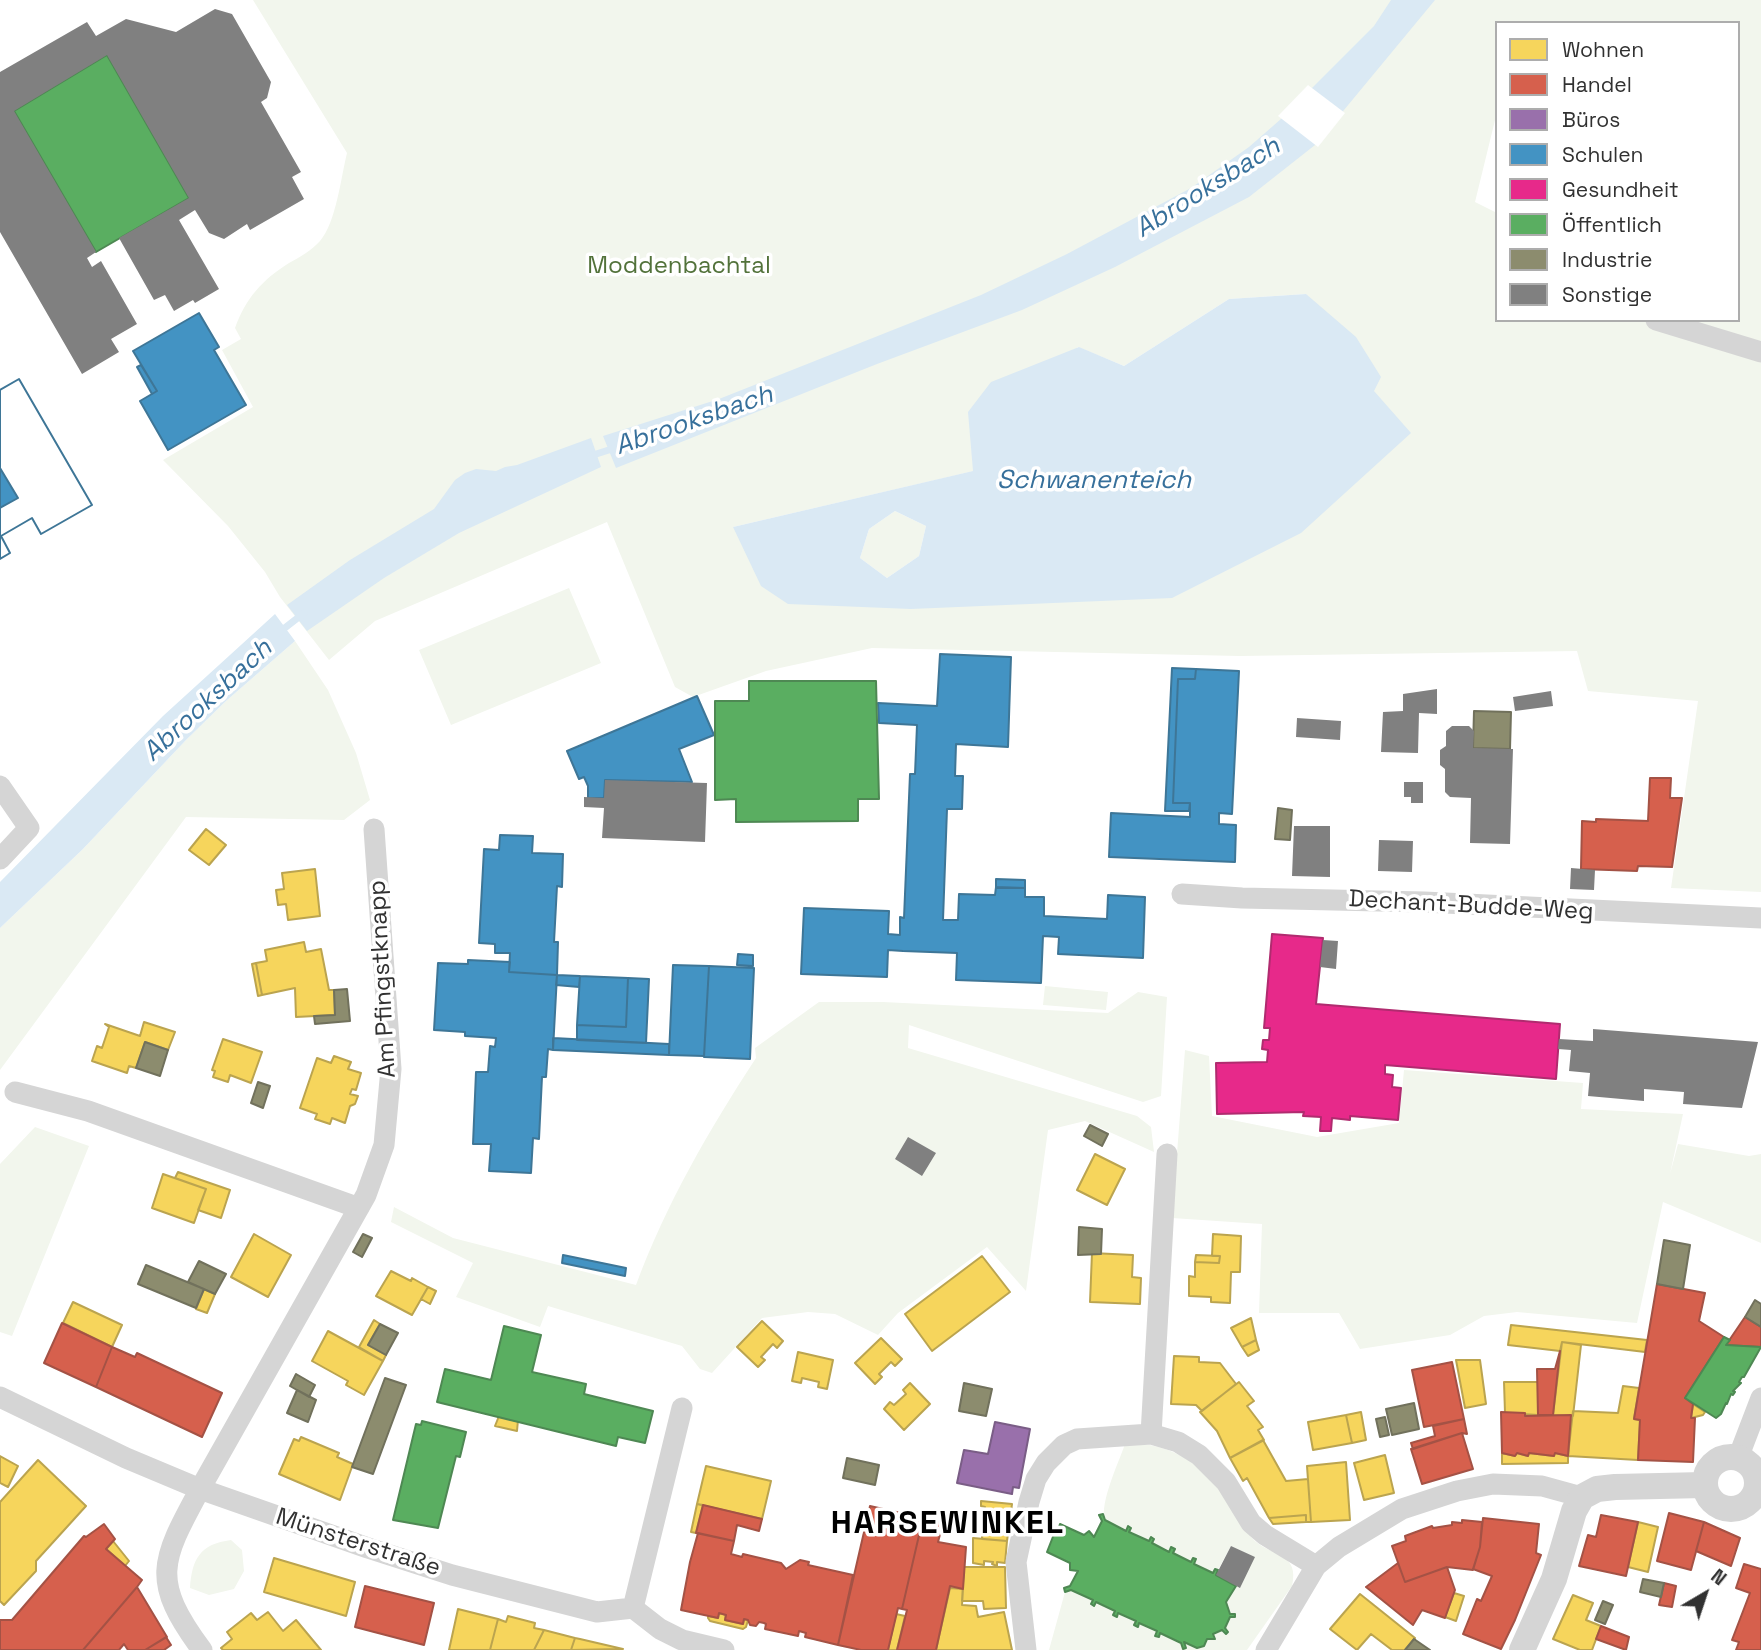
<!DOCTYPE html>
<html>
<head>
<meta charset="utf-8">
<style>
	body { margin:0 }
	#map { position:relative; width:1761px; height:1650px; overflow:hidden; background:#fff; font-family:"Space Grotesk",sans-serif }
	canvas { display:block }
	.legend { position:absolute; left:1495px; top:21px; width:245px; height:301px; box-sizing:border-box; background:#fff; border:2px solid #adadad; margin:0; padding:9px 12px; list-style:none; font-size:21px; color:#313131 }
	.legend li { display:flex; align-items:center; gap:14px; height:35px }
	.legend b { width:35px; border:2px solid #adadad }
	.north { position:absolute; left:1670px; top:1559px; width:70px; height:70px; -webkit-text-stroke:5px #fff; paint-order:stroke; rotate:39deg; font-size:19px; font-weight:700; line-height:28px; text-align:center; color:#313131 }
	.north::after { content:''; display:block; margin:auto; width:24px; height:32px; background:#313131; clip-path:polygon(50% 0,100% 100%,50% 72%,0 100%) }
</style>
</head>
<body>
<div id="map">
<canvas width="1761" height="1650"></canvas>
<ul class="legend">
<li><b style="height:19px;background:#f6d55c"></b>Wohnen</li>
<li><b style="height:19px;background:#d6604d"></b>Handel</li>
<li><b style="height:19px;background:#9970ab"></b>Büros</li>
<li><b style="height:19px;background:#4393c3"></b>Schulen</li>
<li><b style="height:19px;background:#e7298a"></b>Gesundheit</li>
<li><b style="height:19px;background:#5aae61"></b>Öffentlich</li>
<li><b style="height:19px;background:#8c8c6e"></b>Industrie</li>
<li><b style="height:19px;background:#808080"></b>Sonstige</li>
</ul>
<div class="north">N</div>
</div>
<script>
const ctx = document.querySelector('canvas').getContext('2d');
ctx.lineJoin = 'round';
function paint(path, color) { ctx.fillStyle = color; ctx.fill(path, 'evenodd'); }
function strokePath(path, color, width, dash) { ctx.strokeStyle = color; ctx.lineWidth = width; ctx.lineCap = dash ? 'butt' : 'round'; ctx.setLineDash(dash || []); ctx.stroke(path); }
function write(font, color, halo, rows, align = 'center') {
  ctx.font = font + ' "Space Grotesk",sans-serif'; ctx.lineWidth = 7; ctx.setLineDash([]); ctx.textBaseline = 'middle'; ctx.strokeStyle = halo; ctx.fillStyle = color; for (const [text, x, y, turn = 0] of rows) {
    ctx.save(); ctx.translate(x, y); ctx.rotate((+turn || 0) * Math.PI / 180); ctx.textAlign = isNaN(turn) ? turn : align; if (halo) ctx.strokeText(text, 0, 0); ctx.fillText(text, 0, 0); ctx.restore();
  }
}
paint(new Path2D(`
	M253,0H1761V892L1671,888L1698,701L1588,691L1577,651L1240,656L872,648L766,671L693,697L675,687L607,522L375,621L329,660L280,597L265,572L228,526L163,460L253,407L222,350L241,339L235,328C246,298 262,280 289,263C300,257 311,251 320,241C336,223 341,177 347,153ZM1497,23H1738V320H1497V213L1475,202L1497,112ZM1306,294L1374,391L911,609L733,527L974,471L1078,347L1124,366L1229,299Z
	M895,511L926,526L919,556L887,578L860,558L869,529Z
	M569,588L601,663L451,725L419,650Z
	M295,641L328,690L356,753L370,800L344,820L186,817L0,1070V928L83,849L186,740L226,701Z
	M1045,986L1108,992L1106,1010L1043,1005Z
	M1138,992L1167,997L1161,1096L1143,1102L909,1025L908,1048L1137,1116L1151,1127L1154,1152L1085,1121L1048,1130L1026,1291L987,1247L898,1313L878,1335L835,1314L808,1312L762,1318L712,1373L700,1369L682,1346L548,1306L540,1327L456,1297L473,1263L391,1222L394,1207L453,1238L636,1285C666,1204 709,1130 756,1058L755,1048L819,1002H883L1108,1013Z
	M1185,1050L1209,1056L1212,1116L1317,1137L1399,1123L1404,1070L1583,1083L1581,1109L1683,1114L1670,1174L1678,1144L1749,1156L1761,1154V1243L1663,1202L1637,1323L1517,1312L1484,1316L1450,1335L1360,1349L1339,1313H1259L1262,1224L1172,1218Z
	M35,1127L89,1146L12,1336L0,1332V1164Z
	M1126,1441C1181,1448 1198,1461 1232,1505C1240,1516 1246,1533 1255,1541C1272,1556 1300,1553 1292,1586L1247,1650H1049L1065,1592L1071,1590L1115,1611L1114,1615L1117,1617L1118,1613L1136,1621L1134,1625L1137,1627L1139,1623L1157,1631L1159,1637L1160,1633L1181,1643L1183,1648L1186,1647L1184,1642L1197,1648L1204,1646L1207,1639H1214L1213,1634L1222,1630L1226,1634L1228,1632L1225,1628L1230,1617H1235V1614H1230L1226,1602L1236,1586L1239,1587L1254,1557L1231,1546L1218,1570L1215,1569L1213,1573L1194,1564L1195,1559L1193,1558L1191,1562L1152,1543L1153,1539L1151,1538L1149,1541L1129,1532L1131,1527L1128,1526L1126,1531L1105,1520C1099,1503 1120,1460 1126,1441Z
	M231,1540L242,1550L244,1571L234,1589L209,1595L190,1588C192,1559 200,1544 231,1540Z`), '#f2f6ed');
paint(new Path2D(`
	M1391,0H1435L1315,145L1249,197L1115,267L1022,310L877,364L616,468L603,436L719,399L981,295L1067,254L1191,188L1249,147L1281,119L1374,26Z
	M1306,294L1356,337L1381,377L1374,391L1411,433L1301,533L1172,598L911,609L788,604L761,586L733,527L973,471L968,412L991,382L1079,347L1124,366L1229,299ZM895,511L926,526L919,556L887,578L860,558L869,529Z
	M591,438L601,467L459,533L384,578L307,631L287,605L350,560L434,509L455,480L465,473L476,469L496,471L505,467L517,465Z
	M275,614L295,641L226,701L186,740L83,849L0,928V882L163,716Z`), '#dae9f4');
paint(new Path2D(`
	M1308,85L1345,113L1318,147L1278,116Z`), '#fff');
const homes = new Path2D(`
	M206,829L226,845L209,865L189,850Z
	M315,869L320,916L288,920L286,904L278,905L276,890L284,889L282,873Z
	M304,942L306,952L321,949L329,990H334L335,1015L296,1017L295,988L262,995L256,963L267,961L265,950Z
	M256,963L262,995L258,996L252,964Z
	M144,1022L175,1032L168,1050L145,1042L136,1068L129,1066L127,1073L92,1061L97,1046L102,1048L109,1027L105,1024L140,1036Z
	M223,1039L262,1052L251,1083L230,1075L228,1082L213,1077L215,1071L212,1070Z
	M334,1056L351,1062L348,1069L361,1073L356,1090L352,1089L350,1094L358,1096L355,1104L350,1106L345,1123L332,1118L330,1124L315,1119L317,1114L300,1108L317,1058L331,1063Z
	M1095,1154L1125,1169L1107,1205L1077,1190Z
	M178,1172L230,1190L221,1218L198,1210L206,1189L175,1178Z
	M163,1174L206,1189L194,1223L152,1208Z
	M254,1234L291,1255L268,1297L231,1277Z
	M1213,1234L1241,1236L1240,1272H1231L1230,1303L1211,1302V1297L1189,1296V1276L1195,1277V1262L1219,1263L1220,1256H1212Z
	M1092,1253L1133,1255L1132,1277L1141,1278L1140,1304L1090,1302Z
	M1196,1255L1220,1256L1219,1263L1195,1262Z
	M982,1256L1010,1292L932,1351L905,1314Z
	M391,1271L411,1281L412,1278L428,1287L412,1315L376,1296Z
	M428,1287L436,1291L430,1304L421,1299Z
	M204,1289L215,1294L207,1313L196,1309Z
	M73,1302L122,1325L112,1347L63,1323Z
	M1251,1318L1256,1340L1242,1347L1231,1328Z
	M374,1320L380,1324L368,1345L386,1355L383,1361L359,1347Z
	M762,1321L783,1341L777,1348L773,1344L761,1357L765,1360L758,1367L737,1347Z
	M1511,1325L1647,1340L1645,1352L1562,1342L1560,1351L1508,1345Z
	M328,1331L383,1361L364,1395L346,1385L348,1381L312,1361Z
	M881,1338L902,1359L895,1366L891,1362L879,1374L882,1377L875,1384L855,1363Z
	M1256,1340L1259,1350L1248,1356L1242,1347Z
	M1562,1342L1581,1345L1573,1416L1553,1415Z
	M798,1352L833,1360L827,1389L818,1387L819,1382L802,1378L801,1383L792,1381Z
	M1174,1356L1199,1357V1362L1220,1363L1236,1384L1202,1411L1196,1405L1171,1404Z
	M1456,1360H1480L1486,1404L1465,1408Z
	M1239,1382L1254,1401L1247,1406L1263,1427L1258,1430L1264,1440L1230,1458L1217,1431L1200,1412Z
	M1504,1382H1538V1415L1505,1413Z
	M910,1383L930,1404L904,1430L884,1409L890,1402L894,1405L906,1394L903,1390Z
	M1623,1386L1639,1388L1634,1419L1640,1420L1638,1460L1568,1456L1573,1411L1618,1413Z
	M1693,1404L1705,1412L1703,1415L1691,1418Z
	M1361,1412L1366,1440L1352,1443L1346,1415Z
	M1346,1415L1352,1443L1313,1450L1308,1422Z
	M499,1416L518,1420L517,1431L495,1426Z
	M301,1437L339,1453L337,1457L353,1464L340,1500L279,1474L294,1439L299,1441Z
	M1263,1440L1286,1481L1308,1479L1311,1522H1306V1515L1269,1518L1247,1478L1243,1481L1230,1458Z
	M1502,1453L1515,1456L1517,1453L1528,1456L1529,1453L1554,1456L1555,1453L1568,1456V1463L1502,1464Z
	M1385,1455L1394,1493L1364,1500L1354,1463Z
	M0,1456L18,1466L8,1487L0,1483Z
	M38,1460L86,1506L36,1561V1571L4,1605L0,1601V1502Z
	M1346,1462L1350,1520L1311,1522L1307,1466Z
	M706,1466L771,1481L762,1519L697,1504Z
	M981,1501L1012,1504L1007,1541L982,1539L985,1507L981,1506Z
	M697,1504L703,1505L696,1533L691,1532Z
	M1306,1515V1522L1273,1524L1269,1518Z
	M1638,1522L1658,1527L1648,1572L1628,1567Z
	M973,1538L1007,1541L1005,1563L997,1562V1566L992,1564L993,1562L984,1561V1565L973,1563Z
	M113,1541L129,1561L125,1566L106,1549Z
	M274,1558L355,1582L346,1616L264,1592Z
	M964,1567H1005L1006,1608L984,1609L983,1601H962Z
	M950,1588L963,1589L962,1605L976,1606L978,1617L1004,1612L1012,1650H936Z
	M1454,1593L1464,1596L1456,1621L1445,1617Z
	M1360,1594L1415,1638L1405,1650H1392L1371,1634L1357,1650L1330,1629Z
	M1573,1595L1593,1603L1586,1620L1601,1626L1592,1650H1580L1553,1639Z
	M458,1609L498,1619L490,1650H449Z
	M268,1612L283,1631L296,1620L321,1650H223L221,1648L232,1639L227,1632L251,1613L257,1620Z
	M719,1613L726,1615L725,1620L743,1624L744,1619L748,1620L746,1627L743,1629L710,1621L708,1618V1616L718,1618Z
	M896,1614L905,1616L897,1650H888Z
	M508,1616L535,1623L534,1628L544,1630L534,1650H490L498,1619L506,1622Z
	M544,1630L575,1638L571,1650H534Z
	M575,1638L580,1639L623,1649L571,1650Z`);
paint(homes, '#f6d55c');
strokePath(homes, '#bba44f', 2);
const shops = new Path2D(`
	M1650,778H1671L1670,798H1682L1672,867L1638,866L1637,871L1581,869L1582,821L1596,822V819L1648,821Z
	M1657,1284L1705,1293L1699,1321L1724,1337L1685,1398L1693,1404L1691,1418H1695L1693,1462L1638,1460L1640,1420L1634,1419Z
	M1745,1317L1761,1327V1347L1726,1345Z
	M62,1323L112,1347L96,1387L44,1363Z
	M112,1347L135,1357L137,1353L222,1393L202,1437L96,1387Z
	M1560,1351L1553,1415H1538L1537,1369H1555Z
	M1452,1362L1464,1419L1424,1427L1412,1370Z
	M1501,1412L1525,1413V1416L1571,1415L1568,1456L1555,1453L1554,1456L1529,1453L1528,1456L1517,1453L1515,1456L1502,1453Z
	M1464,1419L1467,1434L1462,1433L1413,1449L1411,1443L1435,1436L1433,1426Z
	M1462,1433L1473,1469L1422,1484L1411,1449Z
	M703,1505L762,1519L759,1531L737,1525L734,1541L696,1533Z
	M870,1506L923,1518L902,1609L898,1608L888,1650H861L838,1645Z
	M1669,1513L1704,1522L1691,1570L1657,1561Z
	M1601,1515L1638,1522L1626,1576L1579,1566L1588,1535L1596,1537Z
	M923,1518L943,1523L938,1542L966,1547L963,1589L950,1586L936,1650H897L907,1610L902,1609Z
	M1483,1518L1539,1524L1536,1553L1541,1555L1515,1620L1501,1649L1463,1634L1477,1599L1481,1601L1492,1576L1473,1569L1480,1547Z
	M1462,1520L1482,1522L1480,1547L1473,1570L1447,1567L1405,1582L1392,1546L1406,1541L1405,1536L1432,1526L1433,1528L1452,1525V1522L1462,1523Z
	M1704,1522L1740,1538L1731,1566L1696,1551Z
	M104,1524L115,1539L106,1549L142,1580L137,1587L83,1650H0V1620H12L84,1536L86,1537Z
	M698,1533L734,1541L731,1554L742,1557L743,1554L781,1563L786,1569L800,1560L809,1562L808,1565L853,1575L838,1645L805,1637L806,1633L799,1631L798,1636L765,1629L766,1624L764,1623L759,1622L756,1626L750,1625L748,1620L744,1619L743,1624L725,1620L726,1615L719,1613L718,1618L681,1610L690,1562Z
	M1398,1563L1405,1582L1447,1567L1455,1590L1445,1618L1422,1610L1413,1625L1366,1587Z
	M1744,1564L1761,1569V1650H1736L1739,1642L1732,1640L1750,1593L1736,1588Z
	M1664,1583L1676,1586L1672,1607L1659,1605Z
	M365,1586L434,1603L424,1645L355,1627Z
	M137,1587L167,1637L145,1650H128L124,1644L119,1650H83Z
	M1601,1626L1629,1637L1626,1650L1596,1639Z
	M166,1637L171,1645L164,1650H145Z`);
paint(shops, '#d6604d');
strokePath(shops, '#a45245', 2);
const offices = new Path2D(`
	M995,1422L1030,1429L1019,1488L1013,1487L1012,1494L957,1483L964,1450L988,1454Z`);
paint(offices, '#9970ab');
strokePath(offices, '#7a5d86', 2);
const schools = new Path2D(`
	M199,313L219,347L214,350L246,405L168,450L140,401L157,391L133,351Z
	M141,365L157,391L152,394L137,367Z
	M19,379L92,505L41,534L32,518L1,536L10,553L0,559V508L18,498L0,468V390Z
	M19,379L92,505L41,534L32,518L1,536L10,553L0,559V390Z
	M940,654L1011,657L1008,747L956,744L955,776H963L962,809H947L943,920H958L959,894L995,895L996,887L1025,888V897H1044V916L1107,919L1108,895L1145,897L1143,958L1058,954L1059,937L1043,936L1041,983L956,980L957,953L903,951L888,950L887,977L801,974L804,908L889,911L888,934L900,935V917L904,918L910,774H915L917,725L879,723L878,703L937,706Z
	M1172,668L1196,669L1195,679H1178L1173,803H1190L1189,811H1165Z
	M1196,669L1239,671L1232,814L1219,813V824L1236,825L1235,862L1109,857L1111,813L1190,817V803H1173L1178,679H1195Z
	M697,696L714,735L679,749L692,782L605,780L604,798H588V786L584,777L579,779L567,751Z
	M500,835L533,836L532,853L563,854L562,887L557,886L554,942H558L557,975L509,972L510,953H495V944L479,943L484,849L499,850Z
	M996,879L1025,880V888H996Z
	M738,954L753,955V966L737,965Z
	M468,960L510,962L509,972L557,975L553,1050L548,1049L546,1077H542L539,1139L533,1138L531,1173L489,1171L491,1144H473L476,1072H488L490,1046L495,1047L496,1038L465,1036V1032L434,1030L438,963L468,964Z
	M673,965L709,966L704,1056L669,1055Z
	M709,966L754,968L750,1059L704,1057Z
	M557,975L580,976L579,987L556,985Z
	M580,976L628,978L626,1027L577,1025Z
	M628,978L649,979L646,1043L577,1040V1025L626,1027Z
	M553,1038L669,1044V1055L553,1050Z
	M563,1255L626,1268L625,1276L562,1263Z`);
paint(schools, '#4393c3');
strokePath(schools, '#3e7697', 2);
const health = new Path2D(`
	M1272,934L1323,938L1316,1004L1560,1024L1556,1079L1385,1065V1074L1393,1075L1392,1087L1401,1088L1398,1120L1350,1116V1120L1332,1118L1331,1131H1320L1321,1117L1303,1116L1304,1112L1217,1114L1216,1063L1267,1062L1268,1050L1262,1049L1263,1040H1269L1270,1028H1264Z`);
paint(health, '#e7298a');
strokePath(health, '#b02b6f', 2);
const public = new Path2D(`
	M107,55L189,198L96,252L14,111Z
	M749,681H876L879,799H858V821L736,822V799L715,800V701H749Z
	M504,1326L541,1335L532,1372L586,1384L584,1394L653,1411L645,1443L618,1437L616,1446L437,1402L445,1369L491,1380Z
	M1724,1337L1730,1340L1726,1345L1761,1347L1744,1377H1742L1739,1382L1741,1383L1733,1391L1735,1392L1733,1395L1731,1394L1727,1404L1726,1403L1721,1414L1716,1418L1685,1398Z
	M422,1421L466,1432L460,1457L456,1456L438,1528L393,1520L416,1424L421,1425Z
	M1103,1514L1105,1520L1126,1531L1128,1526L1131,1528L1129,1532L1149,1541L1151,1537L1154,1539L1152,1543L1169,1552L1171,1547L1175,1549L1173,1553L1191,1562L1193,1558L1196,1559L1194,1564L1213,1573L1215,1569L1218,1570L1216,1575L1236,1586L1226,1602L1230,1614H1235V1617H1230L1225,1628L1228,1632L1226,1634L1222,1630L1213,1634L1215,1639H1207L1204,1646L1197,1648L1184,1642L1186,1648L1183,1649L1181,1643L1160,1633L1159,1637L1155,1636L1157,1631L1139,1623L1138,1627L1134,1625L1136,1621L1118,1613L1117,1617L1113,1615L1115,1611L1096,1602L1094,1606L1091,1604L1093,1600L1071,1590L1065,1592L1064,1588L1070,1586L1078,1571L1070,1570V1563L1047,1552L1056,1529L1058,1530L1060,1524L1084,1535L1089,1531L1094,1537L1102,1521L1099,1515Z`);
paint(public, '#5aae61');
strokePath(public, '#4e8853', 2);
const industry = new Path2D(`
	M1474,711L1511,712L1510,749L1473,748Z
	M1278,808L1292,810L1290,840L1275,839Z
	M347,989L350,1021L315,1024L314,1016L335,1015L334,990Z
	M145,1042L168,1050L160,1076L136,1068Z
	M258,1082L270,1086L263,1108L251,1103Z
	M1090,1125L1108,1134L1102,1146L1084,1136Z
	M1079,1227L1102,1229L1101,1254L1078,1255Z
	M363,1234L372,1238L362,1257L353,1252Z
	M1664,1240L1690,1245L1683,1289L1657,1284Z
	M199,1261L226,1274L215,1294L188,1282Z
	M146,1265L204,1289L196,1308L138,1284Z
	M1755,1300L1761,1304V1327L1745,1317Z
	M380,1324L398,1333L386,1355L368,1345Z
	M296,1374L315,1385L309,1397L290,1386Z
	M385,1378L406,1385L373,1474L352,1467Z
	M964,1383L992,1389L986,1416L959,1411Z
	M297,1390L316,1400L308,1422L287,1413Z
	M1414,1403L1419,1429L1392,1435L1386,1409Z
	M1385,1417L1389,1435L1380,1437L1376,1419Z
	M847,1458L879,1465L875,1485L843,1478Z
	M1643,1579L1664,1583L1661,1597L1640,1592Z
	M1603,1601L1613,1605L1605,1624L1595,1620Z
	M1414,1639L1430,1650H1405Z`);
paint(industry, '#8c8c6e');
strokePath(industry, '#71715c', 2);
strokePath(new Path2D(`
	M590,456L615,448
	M277,634L304,613`), '#dae9f4', 7);
paint(new Path2D(`
	M215,9L232,14L271,82L267,98L261,102L301,172L292,177L304,199L250,230L247,224L224,239L209,233L195,210L179,220L219,289L195,303L193,300L174,311L165,295L154,300L119,238L189,198L107,55L14,111L96,252L87,258L92,267L101,261L137,324L111,339L119,352L82,374L0,232V72L87,22L96,36L126,19L176,32Z
	M1437,689V714L1419,713L1418,753L1381,752L1383,712L1403,711V694Z
	M1551,691L1553,706L1515,711L1513,697Z
	M1297,718L1341,721L1340,740L1296,737Z
	M1452,726H1469L1474,731L1473,748L1513,749L1510,844L1470,843L1471,798L1450,797L1445,792V769L1440,765V750L1446,746V731Z
	M605,780L707,783L705,842L602,838L604,808L584,807V797L604,798Z
	M1404,782H1423V803H1411V797H1404Z
	M1294,826H1330V877L1292,876Z
	M1379,840L1413,841L1412,872L1378,871Z
	M1571,868L1595,870L1594,890L1570,889Z
	M1323,940L1338,941L1336,969L1320,967Z
	M1593,1029L1758,1042L1742,1108L1683,1104L1684,1092L1644,1089V1101L1588,1096L1590,1073L1569,1071L1571,1050L1558,1049L1559,1039L1593,1041Z
	M908,1137L936,1153L922,1176L895,1159Z
	M1231,1546L1255,1557L1240,1588L1216,1575Z`), '#808080');
strokePath(new Path2D(`
	M1656,320L1761,352
	M0,786L29,828L0,859
	M1182,894L1242,898L1424,902L1761,918
	M15,1092L88,1111L359,1208
	M0,1397L126,1458L200,1489L368,1548L452,1575L597,1612L633,1608L660,1629L682,1640L724,1650
	M1151,1434L1167,1154
	M1738,1458L1761,1398
	M633,1608L682,1408
	M202,1650C150,1580 161,1561 200,1489L366,1195L384,1145L391,1069L374,829
	M1026,1650L1016,1562L1029,1502L1036,1479L1046,1463L1064,1445L1077,1439L1151,1434L1178,1442L1199,1455L1226,1482L1251,1523L1265,1535L1316,1566
	M1266,1650L1316,1566L1339,1547L1402,1509L1457,1491L1493,1484L1542,1486L1582,1497`), '#d5d5d5', 21);
strokePath(new Path2D(`
	M1705 1483a26 26 0 1 1 52 0a26 26 0 1 1-52 0Z
	M1522,1650L1554,1579L1574,1511L1582,1497L1597,1489L1615,1487L1704,1485`), '#d5d5d5', 26);
write('24px', '#52723a', '#fff', [
	["Moddenbachtal",679,266]
]);
write('24px', '#313131', '#fff', [
	["Dechant-Budde-Weg",1471,906,3],
	["Am Pfingstknapp",383,979,-93],
	["Münsterstraße",358,1543,18]
]);
write('italic 26px', '#37709b', '#fff', [
	["Abrooksbach",1208,188,-32],
	["Abrooksbach",694,421,-19],
	["Schwanenteich",1094,481],
	["Abrooksbach",208,701,-43]
]);
ctx.letterSpacing = '2px';
write('bold 32px', '#000', '#fff', [
	["HARSEWINKEL",948,1524]
]);
ctx.letterSpacing = '0px';
</script>
</body>
</html>
